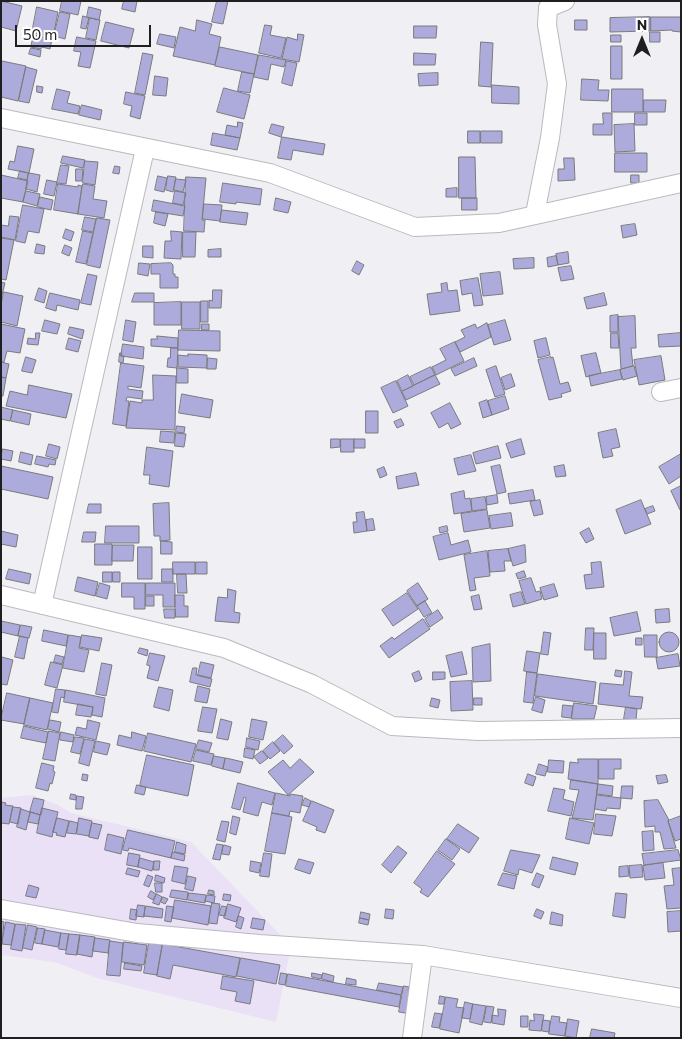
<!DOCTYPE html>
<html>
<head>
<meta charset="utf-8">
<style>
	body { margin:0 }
	#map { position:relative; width:682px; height:1039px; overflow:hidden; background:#efeff4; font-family:Commissioner,sans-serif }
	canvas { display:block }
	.frame { position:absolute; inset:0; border:2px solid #1f1f21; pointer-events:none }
	.north { position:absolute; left:617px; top:15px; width:50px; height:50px; -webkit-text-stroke:4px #fff; paint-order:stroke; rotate:0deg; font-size:14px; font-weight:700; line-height:20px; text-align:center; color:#1f1f21 }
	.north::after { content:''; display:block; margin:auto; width:18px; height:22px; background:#1f1f21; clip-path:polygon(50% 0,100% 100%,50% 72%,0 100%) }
	.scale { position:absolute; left:15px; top:25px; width:136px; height:22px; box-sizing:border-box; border:2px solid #1f1f21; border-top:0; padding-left:6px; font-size:15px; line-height:18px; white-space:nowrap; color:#1f1f21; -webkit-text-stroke:4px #fff; paint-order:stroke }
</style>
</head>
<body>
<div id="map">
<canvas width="682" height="1039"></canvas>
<div class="frame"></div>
<div class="north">N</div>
<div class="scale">50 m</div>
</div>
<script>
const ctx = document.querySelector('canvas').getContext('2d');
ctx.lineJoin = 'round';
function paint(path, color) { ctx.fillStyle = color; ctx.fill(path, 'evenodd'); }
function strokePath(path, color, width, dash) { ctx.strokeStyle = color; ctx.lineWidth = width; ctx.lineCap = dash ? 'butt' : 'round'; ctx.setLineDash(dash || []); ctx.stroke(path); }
paint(new Path2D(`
	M32,795L58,805L71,813L191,842L291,946L276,1022L97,978L54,962L1,955V798Z`), '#eae1f6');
const building = new Path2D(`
	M1,1L22,6L16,31L1,27Z
	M62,1H81L78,15L60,11Z
	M124,1H137L135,12L122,9Z
	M217,1H228L223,24L212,22Z
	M37,7L58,12L53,37L32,33Z
	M89,7L101,10L99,20L87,17Z
	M60,12L70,14L65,39L54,36Z
	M83,16L89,18L86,29L81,28Z
	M650,17V31L610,32V18Z
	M651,17H681V32L672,31V30L651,31Z
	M90,18L100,20L96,40L86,38Z
	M197,20L212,24L209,34L221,37L215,65L173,56L180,27L195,31Z
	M575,20H587V30H575Z
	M106,22L134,29L129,48L101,41Z
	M265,25L272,26L270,35L286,38L281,58L259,53Z
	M414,26H437L436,38H414Z
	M650,32H660V42H650Z
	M160,34L176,37L174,48L157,44Z
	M298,34L304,35L299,62L282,59L287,37L297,40Z
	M34,35L52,39L50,49L42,47L41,49L31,47Z
	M611,35H621V42H611Z
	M77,37L96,41L90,68L78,66L81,52L74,51Z
	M481,42L493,43L491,87L479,86Z
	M611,46H622V79H611Z
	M220,47L258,55L254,74L215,66Z
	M31,48L41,50L40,57L29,54Z
	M143,53L153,55L145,95L135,93Z
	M414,53L436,54L435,65H414Z
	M259,55L286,60L284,67L271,64L268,80L254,77Z
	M2,61L26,66L18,101L1,97Z
	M287,61L297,63L292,86L282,83Z
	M26,67L37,70L29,103L19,101Z
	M242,72L254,74L250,93L238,91Z
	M438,73V85L419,86L418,74Z
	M155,76L168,78L166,96L153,95Z
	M582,79L599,80L598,90H609L608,101L581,100Z
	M492,85L519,87V104L492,103Z
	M37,86L43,87L42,93L37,92Z
	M224,88L250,95L244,119L217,112Z
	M57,89L70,92L67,103L80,106L78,114L52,109Z
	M612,89H643V112H612Z
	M126,92L145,96L140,119L130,116L132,106L124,104Z
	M644,100H666L665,112H644Z
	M82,105L102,110L100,120L79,115Z
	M603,113H612V135H593V124H603Z
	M635,113H647V125H635Z
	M238,122L243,123L240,138L225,135L227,125L237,127Z
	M272,124L284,127L281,137L269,133Z
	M634,124L635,151L615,152L614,125Z
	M468,131H480V143H468Z
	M481,131H502V143H481Z
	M213,133L240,138L237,150L211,145Z
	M282,137L325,144L323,155L293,150L291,160L278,158Z
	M18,146L34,149L29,173L8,169L10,161L14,162Z
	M615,153H647V172H615Z
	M63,156L85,160L83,168L61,163Z
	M459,157H475L476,198H459Z
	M564,158H574L575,180L558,181V169H564Z
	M85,161L98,162L95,185L83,183Z
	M61,165L69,166L66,184L57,183Z
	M115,166L120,167L119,174L113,173Z
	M76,169H83L82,181H76Z
	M20,171L28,173L27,180L18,178Z
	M29,173L40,175L37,192L26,189Z
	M1,175L28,181L23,202L1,198Z
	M631,175H639V183H631Z
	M158,176L167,178L164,192L155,190Z
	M168,176L176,177L173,192L166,190Z
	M186,177L206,178L202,220H205L204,232L184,231Z
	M176,179L186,180L183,192L174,190Z
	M47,180L57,182L54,196L44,194Z
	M223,183L262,189L260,205L236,202V204L220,202Z
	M58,184L78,187V185L82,186L78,214L54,210Z
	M83,184L95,186L93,199L107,201L104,218L78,214Z
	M457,188V197H446V189Z
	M26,191L40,194L37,206L23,202Z
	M175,191L186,193L183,205L173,203Z
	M40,197L53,200L51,210L38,207Z
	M276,198L291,202L288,213L274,210Z
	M462,198H477V210H462Z
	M154,200L185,206L183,216L152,211Z
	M204,204L222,205L220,221L203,219Z
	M23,205L44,209L39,233L28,231L25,243L16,241Z
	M222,210L248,213L246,225L220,222Z
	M156,212L168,214L165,226L154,223Z
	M10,216L19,217L15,240L1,237V225L8,226Z
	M85,217L96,219L93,232L82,230Z
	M97,218L110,220L100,268L87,265Z
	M635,224L637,235L623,238L621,226Z
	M66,229L74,232L71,241L63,238Z
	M83,231L93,233L86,264L76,262Z
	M171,231L182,232L181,259L164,258L165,241H171Z
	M183,232H196L195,257H183Z
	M1,238L14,240L6,280L1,279Z
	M37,244L45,246L44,254L35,253Z
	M65,245L72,248L69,256L62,253Z
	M143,246H153V258L143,257Z
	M221,249V257H208V250Z
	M568,252L569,263L558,265L556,254Z
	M556,256L558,265L548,267L547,258Z
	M534,258V268L514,269L513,259Z
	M357,261L364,265L359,275L352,271Z
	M139,263L150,264L148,276L138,274Z
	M171,263L173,265V274H175V277H178V288H160V274H151V264Z
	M571,266L574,279L561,281L558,268Z
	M500,272L503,294L483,296L480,274Z
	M88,274L97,276L91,305L81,303Z
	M478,278L483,305L474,306L472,293L462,295L460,281Z
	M1,282L5,283L1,299Z
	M447,283L448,291L457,290L460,311L430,315L427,294L442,292L441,284Z
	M39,288L47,291L44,303L35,300Z
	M213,290H222L221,308H209V300L212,301Z
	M4,292L23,296L17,326L1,322V305Z
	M50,293L80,300L78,310L57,305L56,311L46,308Z
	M135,293H154V302H132Z
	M604,293L607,305L587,309L584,298Z
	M201,301H208V322H201Z
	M181,302V325H154V303Z
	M182,302H200V329H182Z
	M618,315V332H610V316Z
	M635,316L636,348H631L633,366L621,369L618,317Z
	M45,320L60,324L57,334L42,331Z
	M126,320L136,322L133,342L123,340Z
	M505,320L511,340L494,345L488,325Z
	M487,323L491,337L460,352L455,342L465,337L461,330L475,324L477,328Z
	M1,324L25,329L20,353L7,351L4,362H1Z
	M202,324H209V330H202Z
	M70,327L84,330L82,339L68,334Z
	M179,330L220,331V351L178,350Z
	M36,333H40L38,345L27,344L28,338L35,339Z
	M611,333H618L619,348H611Z
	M681,333V346L659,347L658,335Z
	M157,336L178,338V348L151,346V339H157Z
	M69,338L81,341L78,352L66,349Z
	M546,338L550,355L538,358L534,341Z
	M455,342L464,361L436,375L432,367L446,360L440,349Z
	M123,344L144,347L143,359L121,356Z
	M171,348H178L177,368L167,367L168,358H170Z
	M120,353H122L121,356H124L123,363L119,362Z
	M596,353L601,373L586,377L581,356Z
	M188,354L207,355V368L178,367V355L188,356Z
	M661,356L665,380L639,385L634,360Z
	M26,357L36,360L32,373L22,371Z
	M551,357V358L553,357L560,384L568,382L571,391L561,394L562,397L549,400L538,360Z
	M208,358L217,359L216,369H207Z
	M474,358L477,366L455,376L451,369Z
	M1,362L9,364L6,378L1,377Z
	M121,363L144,366L141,388L128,386V389L143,391L142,399L127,397L126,401H129L126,426L113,424Z
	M496,366L505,394L495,397L486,370Z
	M634,366L637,376L623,380L620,370Z
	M431,367L435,375L414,385L410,377Z
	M177,368L188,369V383H177Z
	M620,370L622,379L591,386L589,376Z
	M511,374L515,386L505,390L501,378Z
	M153,375L176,376L175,430L126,428L130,401L142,403V400H153Z
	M408,375L413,386L402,391L397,381Z
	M435,375L440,384L406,400L402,392Z
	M1,377L6,378L3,396H1Z
	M396,381L408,406L393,413L381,388Z
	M29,385L72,394L66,418L6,406L10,391L27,395Z
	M182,394L213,400L210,418L179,413Z
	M505,396L509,409L492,415L488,401Z
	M487,400L492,415L483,418L479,403Z
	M450,403L461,424L451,429L448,423L439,428L431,413Z
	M1,407L13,410L10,421L1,419Z
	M13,410L31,414L29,425L11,421Z
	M366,411H378V433H366Z
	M401,419L404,425L397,428L394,422Z
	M177,426L185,427L184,433L176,432Z
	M616,429L620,447L611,449L613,456L603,458L598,433Z
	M161,431L175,432L174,443L160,442Z
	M176,433L186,434L184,447L175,446Z
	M331,439H340V447L331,448Z
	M341,439H354V452H341Z
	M354,439H365V448H354Z
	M521,439L525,454L511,458L506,444Z
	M49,444L60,447L57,459L46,456Z
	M498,446L501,458L476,464L473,453Z
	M147,447L173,451L169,487L149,484L150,475H144Z
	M3,449L13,451L11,461L1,459Z
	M21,452L33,455L31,465L19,462Z
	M681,454V476L669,484L659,467Z
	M471,455L476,471L458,475L454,459Z
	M37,456L56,460L55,465L49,464L48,467L35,464Z
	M500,465L506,492L497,494L491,467Z
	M564,465L566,476L556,477L554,467Z
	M1,466L53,477L48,499L1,489Z
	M384,467L387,475L380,478L377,470Z
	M416,473L419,485L398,489L396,477Z
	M681,486V510H680L671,491Z
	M533,490L535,500L510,504L508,494Z
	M464,491L465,499L470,498L472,511L454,514L451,494Z
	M497,495L498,503L487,505L486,497Z
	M485,497L487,509L472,511L471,499Z
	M540,500L543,514L534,516L530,502Z
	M641,500L651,524L625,534L616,510Z
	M169,503L170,540L160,541V536H154L153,504Z
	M89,504H101V513H87Z
	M653,506L655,511L647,514L645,509Z
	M487,510L490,528L464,532L461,514Z
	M364,512L367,531L354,533L353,522H357L356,513Z
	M511,513L513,526L491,529L489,516Z
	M373,519L375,530L367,531L366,520Z
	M106,526H139V543H105Z
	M447,526L448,531L440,533L439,528Z
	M589,528L594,539L586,543L580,533Z
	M1,531L18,535L16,547L1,544Z
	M84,532H96L95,542H82Z
	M448,533L451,545L468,540L471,552L439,560L433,537Z
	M161,541L172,542V554H161Z
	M95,544H112V565H95Z
	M113,545H134L133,561H112Z
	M525,545L526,562L513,566L508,549Z
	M138,547H152V579H138Z
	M508,549L511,561H504L505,571L490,572L488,551Z
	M487,551L490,576L474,578L476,590L470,591L464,555Z
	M173,562H195V574H173Z
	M196,562H207V574H196Z
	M601,562L604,587L586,589L584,575L592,574L591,563Z
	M9,569L31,574L29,584L6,579Z
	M162,569H173V582H162Z
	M524,571L526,577L518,579L516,574Z
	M103,572H112V582H103Z
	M113,572H120V582H113Z
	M177,574H186L187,593H178Z
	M78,577L98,582L95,596L75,591Z
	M531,578L536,592L540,591L542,599L526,604L519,581Z
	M100,583L110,586L107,599L96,596Z
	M122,583H145V609H134V597H122Z
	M146,583H175V607H163V595H146Z
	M418,583L428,599L417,606L407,591Z
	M554,584L558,596L544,600L540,588Z
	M228,589L236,591L234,612L240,613L239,623L215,621L218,597L227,598Z
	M521,592L525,604L513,607L510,595Z
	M407,593L418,609L393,626L382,610Z
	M175,595H184V606H188V617H176Z
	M479,595L482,609L474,610L471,597Z
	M146,596H154V606H146Z
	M425,601L432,613L424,617L417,606Z
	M164,609H175V618H165Z
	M669,609L670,622L656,623L655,610Z
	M438,610L443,618L430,627L425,619Z
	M637,612L641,631L614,636L610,618Z
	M423,619L430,629L389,658L380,646L392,637L394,639Z
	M1,621L20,625L18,636L1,632Z
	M21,625L32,627L29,638L18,636Z
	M586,628H594L593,650H585Z
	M44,630L68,635L66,646L42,641Z
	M659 642a10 10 0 1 1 20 0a10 10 0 1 1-20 0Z
	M544,632L551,633L548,655L541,654Z
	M594,633H606V659H594Z
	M69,635L81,637L79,648L89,650L84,672L63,668Z
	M82,635L102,638L99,651L80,647Z
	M644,635H657V657H645Z
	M20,636L28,638L24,659L15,657Z
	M636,638H642V645H636Z
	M490,644L491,681L473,682L472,648Z
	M140,648L148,650L147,656L138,653Z
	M527,651L540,653L537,673L524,671Z
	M462,652L467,674L451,677L446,656Z
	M150,653L165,656L158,681L147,678L150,666L147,665Z
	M678,654L680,666L658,669L656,658Z
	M56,655L64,657L62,664L54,662Z
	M2,657L13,660L7,685L1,684Z
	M51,662L63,665L57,688L45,685Z
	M201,662L214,665L211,678L198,675Z
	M102,663L112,665L106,696L96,694Z
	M193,668H197L196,675L212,679L210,687L190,682Z
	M616,670L622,671L621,677L615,676Z
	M419,671L422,679L415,682L412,674Z
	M625,671L632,672L629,696L643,697L641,709L598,704L600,683L623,685Z
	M433,672H445V679L433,680Z
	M527,672L537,673L533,703L524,702Z
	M538,674L596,682L593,704L535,696Z
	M472,681L473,710L451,711L450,682Z
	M198,686L210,689L207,703L195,701Z
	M159,687L173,690L169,711L154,707Z
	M56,689L65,690L64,698L61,697L58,713L52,712Z
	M66,690L105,698L102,717L92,715L93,707L64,702Z
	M7,693L30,698L24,724L1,720Z
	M536,697L545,700L542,713L532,710Z
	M30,698L53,703L47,730L24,725Z
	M432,698L440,700L438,708L430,706Z
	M474,698H482V705H474Z
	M574,703L597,706L594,719H572Z
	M78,704L93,707L91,717L76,715Z
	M563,705L573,706L571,718L562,717Z
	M203,707L217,709L212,733L198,731Z
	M626,707L637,709L636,720L624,719Z
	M221,719L232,722L228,740L217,738Z
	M252,719L267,722L263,740L249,737Z
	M50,720L61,722L59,732L48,729Z
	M88,720L100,723L96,740L75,735L77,727L86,729Z
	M24,726L48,732L46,743L21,738Z
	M49,731L60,733L55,761L43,759Z
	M61,732L74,735L73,742L60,740Z
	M132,732L146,736L142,751L117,745L119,735L131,738Z
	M148,733L196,744L191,762L144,751Z
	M283,735L293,746L284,754L274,743Z
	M75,737L84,738L80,754L71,752Z
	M247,738L260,741L258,750L246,747Z
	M85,739L95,741L89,766L79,763Z
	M199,740L212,743L209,752L196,749Z
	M96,741L110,744L107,755L94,752Z
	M273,742L280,751L270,759L263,751Z
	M245,748L255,750L253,759L244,757Z
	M196,750L214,754L211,765L193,761Z
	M262,751L268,758L260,764L254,757Z
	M147,755L194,765L188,796L140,786Z
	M214,756L225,758L223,769L212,766Z
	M226,758L243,762L240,773L223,769Z
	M300,759L314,772L288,795L268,772L283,760L290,768Z
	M578,759H598V784L568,779L570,762L578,763Z
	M599,759H621V769H614V779H599Z
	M549,760L564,761L563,773L548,772Z
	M42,763L54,766L53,771L55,772L52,784L50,783L48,791L36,788Z
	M539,764L548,767L545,776L536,774Z
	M83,774L88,775L87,781L82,780Z
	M528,774L536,777L533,786L525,783Z
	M666,775L668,782L658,784L656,776Z
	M571,780L598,784L593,820L572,818L579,790L570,789Z
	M238,783L275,793L272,805L262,802L258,816L243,812L246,798L244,797L240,810L232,808Z
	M598,784L613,786L612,796L597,794Z
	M137,785L146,787L144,795L135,793Z
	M622,786H633L632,799L621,798Z
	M554,788L565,790L563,799L574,802L571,816L548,811Z
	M276,793L290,796V794L303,796L300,813L290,811L289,816L272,813Z
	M71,794L76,795V800L70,799Z
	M597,795L621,798L620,809L607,808L606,811L595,809Z
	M77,796L84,797L82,809H76Z
	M34,798L44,800L41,815L30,812Z
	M305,798L311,801L309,807L302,805Z
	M658,800L669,820L668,821L676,848L664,849L660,832H655V826L645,827L644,801Z
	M312,801L334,810L325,833L316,830L317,827L303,821Z
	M1,802L6,803L5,805L13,806L9,824L1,823Z
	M13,807L21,808L18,824L10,822Z
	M42,808L58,812L52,837L37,833Z
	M21,809L30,812L26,830L17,827Z
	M31,812L40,815L38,824L28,822Z
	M272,813L292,817L285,854L265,851Z
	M596,814L616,816L612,836L594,834Z
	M233,816L240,818L236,835L230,833Z
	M681,816V839L675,841L668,821Z
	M57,818L69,821L65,837L56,835L57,833L53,832Z
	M79,818L92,821L89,836L77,834Z
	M570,818L594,823L589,844L566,839Z
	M70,821L78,823L76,834L67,833Z
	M222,821L229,822L225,842L217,840Z
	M92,823L102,825L98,839L89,837Z
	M458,824L479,838L469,853L447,839Z
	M128,830L175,841L171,858L129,848L128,851L123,850Z
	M653,831L654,850L643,851L642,832Z
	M108,834L124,838L121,854L105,850Z
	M446,839L460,849L452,860L438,850Z
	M177,842L186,845L185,854L175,852Z
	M217,844L223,845L220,860L213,859Z
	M224,845L231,847L229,855L222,854Z
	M398,846L407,853L391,873L382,865Z
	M511,850L540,855L532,873L519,869L518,875L504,871Z
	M678,850L681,860L644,865L642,854Z
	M437,851L455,864L428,897L420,892L422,889L414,883Z
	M173,852L185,855L184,861L171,858Z
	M129,853L140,855L138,867L127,865Z
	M264,853L272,854L269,877L260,876Z
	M553,857L578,863L575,875L550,869Z
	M140,858L154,862L152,871L138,867Z
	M299,859L314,863L310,874L295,869Z
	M154,861H160L159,870H154Z
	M251,861L261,863L259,873L250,871Z
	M663,863L665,878L645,880L643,866Z
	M642,865L643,877L630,878L629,866Z
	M175,866L188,868L185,884L172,881Z
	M628,866L629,876L619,877V867Z
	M128,868L140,871L138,877L126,874Z
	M681,868V908L667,909L664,886L674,885L672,869Z
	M503,873L517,876L514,889L498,885Z
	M537,873L544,876L539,888L532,885Z
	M148,875L153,877L149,887L144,885Z
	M156,875L165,878L164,883L155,881Z
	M188,876L196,878L193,891L185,889Z
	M155,883H162V892H156Z
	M29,885L39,888L36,898L26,896Z
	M172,890L188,892L187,900L170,897Z
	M209,890L214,891V895L208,894Z
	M151,891L156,894L153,900L148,897Z
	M189,893L206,895L205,903L188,900Z
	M616,893L627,894L625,918L613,916Z
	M157,894L162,897L159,905L153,903Z
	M224,894L231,895L230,901L223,900Z
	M207,895L215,896L214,903L205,901Z
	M163,897L168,899L165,904L161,902Z
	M175,900L211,906L208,925L172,918Z
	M212,903L220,904L217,924L209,923Z
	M228,904L241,908L236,922L224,918Z
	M138,905L145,906L144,917L136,916Z
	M146,906L163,909L162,918L144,916Z
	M167,906L174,907L171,922L165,921Z
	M222,906L227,907L225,916L219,915Z
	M131,909L137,910L136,920L130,919Z
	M386,909L394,910L393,919L385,918Z
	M537,909L544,912L541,919L534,916Z
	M681,911V931L668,932L667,912Z
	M361,912L370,914L369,920L360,918Z
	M552,912L563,915L562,926L550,924Z
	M239,916L244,918L241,929L236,927Z
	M253,918L265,920L263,930L251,928Z
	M360,918L369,920L368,925L359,923Z
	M1,921L4,922L2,944H1Z
	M6,922L15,924L11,945L2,944Z
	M16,924L26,925L22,951L11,949Z
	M28,925L37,927L32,950L23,948Z
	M38,928L45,929L42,944L35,943Z
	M45,930L61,933L58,947L42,944Z
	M61,933L69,934L66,950L59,949Z
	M69,934L80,935L77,955L66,954Z
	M80,935L95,937L92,957L77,954Z
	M95,938L110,940L108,953L93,951Z
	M110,941L123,943L120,976L107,975Z
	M124,942L147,945L144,965L122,962Z
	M149,943L162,945L157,975L144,973Z
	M163,944L240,958L236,977L173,965L170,979L157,976Z
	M241,958L280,965L276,984L237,976Z
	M125,963L142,966L141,971L124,969Z
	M281,973L287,974L285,985L279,984Z
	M312,973L322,975L321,979L312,977Z
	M323,973L334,976L333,982L322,979Z
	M288,974L401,995L399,1007L286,986Z
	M223,976L254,981L250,1004L235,1001L237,992L221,989Z
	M347,978L356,980V985L346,984Z
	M379,983L403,987L401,995L377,990Z
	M404,986L409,987L408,991L416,993L411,1014L399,1012Z
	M440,996L445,997L444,1004H439Z
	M446,997L458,999L456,1007L464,1008L459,1033L440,1029Z
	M465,1002L473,1004L470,1019L462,1018Z
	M473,1004L486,1006L482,1025L470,1022Z
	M487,1006L494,1007L491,1023L484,1022Z
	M498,1009L506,1010L504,1025L492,1023V1015L498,1016Z
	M435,1013L442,1014L439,1028L432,1027Z
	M534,1014L544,1015L541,1031L529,1030L530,1020L534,1021Z
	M521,1016H528V1027H521Z
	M552,1016L560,1017L559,1022L567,1023L565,1036L549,1034Z
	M568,1019L579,1021L576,1038L565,1036Z
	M543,1020L550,1021L549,1032L542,1031Z
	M592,1029L615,1033L614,1038H590Z`);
paint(building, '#adabdb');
strokePath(building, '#7a7a7e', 1);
const street = new Path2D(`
	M1,118L270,173L415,227L499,223L681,183
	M535,214L550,138L557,84L547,25L548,8L565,1
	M661,392L681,388
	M1,595L224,648L312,684L392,726L479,731L681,728
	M42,605L145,149
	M1,909L137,933L259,944L423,955L681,998
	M412,1038L423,955`);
strokePath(street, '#bababe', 20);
strokePath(street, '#fff', 18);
</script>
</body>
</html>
